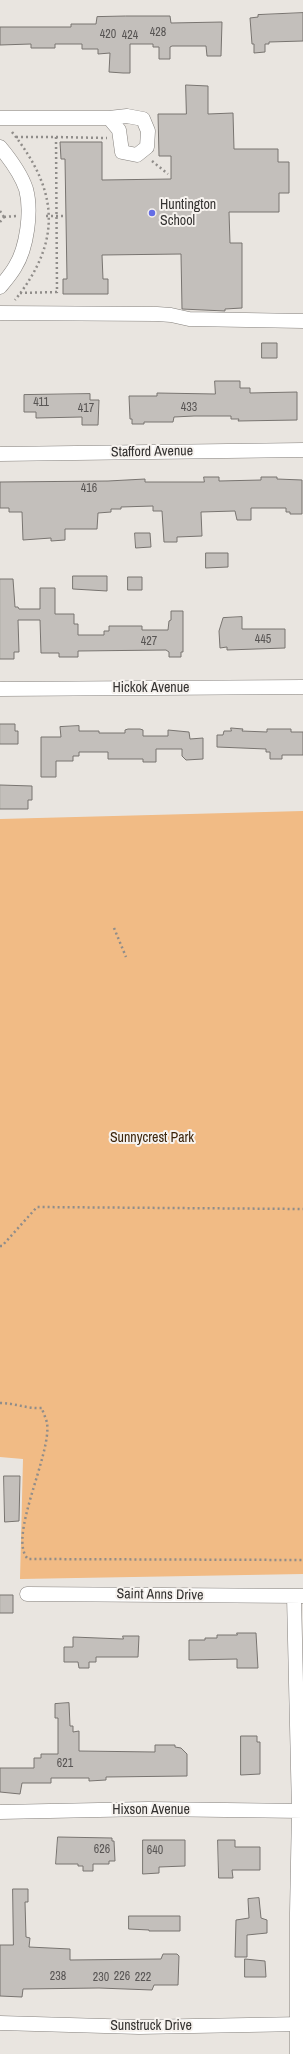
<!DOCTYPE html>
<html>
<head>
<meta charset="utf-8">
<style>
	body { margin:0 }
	canvas { display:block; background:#e9e5e0 }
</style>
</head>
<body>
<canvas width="303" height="2054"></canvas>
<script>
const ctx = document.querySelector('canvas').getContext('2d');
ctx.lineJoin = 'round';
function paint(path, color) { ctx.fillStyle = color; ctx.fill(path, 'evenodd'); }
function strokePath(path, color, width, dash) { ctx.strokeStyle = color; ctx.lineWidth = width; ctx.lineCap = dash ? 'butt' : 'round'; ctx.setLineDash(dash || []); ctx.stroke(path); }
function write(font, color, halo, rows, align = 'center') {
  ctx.font = font + ' "Archivo Narrow",sans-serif'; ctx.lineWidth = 4; ctx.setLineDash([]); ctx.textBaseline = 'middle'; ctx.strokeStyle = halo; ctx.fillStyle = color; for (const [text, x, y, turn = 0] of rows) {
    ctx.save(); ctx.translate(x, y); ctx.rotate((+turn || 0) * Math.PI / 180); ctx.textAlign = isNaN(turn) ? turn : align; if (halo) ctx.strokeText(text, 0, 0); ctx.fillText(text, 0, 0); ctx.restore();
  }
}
paint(new Path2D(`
	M303,811V1574L20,1579L23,1459L0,1457V819Z`), '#f1bb85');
const building = new Path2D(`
	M303,13V41L269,42V44H265V52L254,53V44H252L250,18L258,17V15Z
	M126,16H170L171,23L222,22L221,56H207L206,46H172L170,47V59H159V47H153V44H130V73H123L109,72L110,53L98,54V49H82V44H55V48H31V44L0,45V27H71V24H96L97,17Z
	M186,85L208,86V114L233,113L234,149H278V162H289V193H279V212H229L230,243H242V308L225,309V311L182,309L181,254L102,255L103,279H108V294H63V279H67L65,159H61L60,142H102V180L171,179V156H159L158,114H186Z
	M262,343H277V358H262Z
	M215,381H240V388H250V393L297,392V420L238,421L239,419H231V416H194L174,417L173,422H144V424H132V419H130L129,396H157V393L215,394Z
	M90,394V400H99L98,425H82V417L36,418V412H24V395Z
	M204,477H219V481L261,480V477H277V479L302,480V514H290V512H286V508H251V520H237L235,511L201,512L202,536L177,537V542H164L162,511H153V506L121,507V509H111V512L98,513L97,529H65V540L51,541V538L23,540L22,512H9V508H0V482L108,481L145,479V482H204Z
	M135,533H150L151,547L136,548Z
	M206,553H228V567L206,568Z
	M73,576H107V591L73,589Z
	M128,577H142V590H128Z
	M0,579H13L15,607H18L19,609H40V588H55V614H74V624H78V635H104V631H109V626H142V630H168L169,621L171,620V611H183V652H181V657H169V652L166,650L78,651V657H59V653H41L40,620H18L19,652H14V659H0Z
	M242,617V629H285V648L227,650V647L220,648L219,631L223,618Z
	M0,724H15V731H18V744H0Z
	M79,726V731H99V733H125V730L128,729H140L143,730V736H168V730L189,732L190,739L203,738V759L186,760L182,756V749H156V762H143V759H108V752H79V756H73V761H56V777H41V737H61L60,727Z
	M231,728L243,729L242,731L267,732V729H291V732H303V755H282V759H270V752H266V749L217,747V735H223L224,731H231Z
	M0,785L32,786V800H28V809H0Z
	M4,1476H20L19,1521L5,1522Z
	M0,1595H13V1613H0Z
	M237,1633H256L258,1668H237V1659L189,1660V1640H205V1638H217V1635H237Z
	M123,1636H139L138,1657H96V1662H89V1668H79L78,1662H64V1647H73V1637L123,1639Z
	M69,1703L70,1726H73V1732L79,1731V1751L155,1752V1745H175V1747L181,1748L187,1754V1776L106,1777V1780L89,1781V1778H51V1783H22L20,1794L0,1792V1768H34V1758H41V1754H58V1718H55V1704Z
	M241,1736H257V1742H260V1774L241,1775Z
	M58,1837L112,1838V1841H114L115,1861H109V1864H93V1871H83V1866H78V1864H56Z
	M143,1840H185V1866L159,1867V1873L143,1874Z
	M218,1840H235V1847H260V1870H232L233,1878H219Z
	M13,1889H28V1902H25L26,1937L30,1938L29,1947L70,1949V1960L161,1959L163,1954H177L179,1956L178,1985H154L152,1990L99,1988L23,1989L22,1997L0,1996V1945H13Z
	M259,1898L261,1918L267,1920V1933L247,1935V1957H235L236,1920L249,1918L248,1899Z
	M129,1916H180V1931H149V1930L129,1929Z
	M245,1959L265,1961L266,1977H245Z`);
paint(building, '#c3bfbb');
strokePath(building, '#787470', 1);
const minor = new Path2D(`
	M0,118H109L127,116L143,119L148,131L147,147L137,155L122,152L119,130L109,118
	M0,147C10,159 21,174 26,189C32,211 27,248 15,267C11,274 5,281 0,287
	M0,313L157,314L171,315L189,319L303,321
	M0,454L303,450
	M0,689L303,687
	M27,1594L303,1596
	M294,1596L299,1811L297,1913V2054
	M0,1812L148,1809L303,1811
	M0,2023L139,2027L303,2024`);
strokePath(minor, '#85817d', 15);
strokePath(new Path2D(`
	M12,132C58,190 63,240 15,300
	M16,137H56L57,292L20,293
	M56,137L107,138
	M152,161L168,174
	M0,211L4,217
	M46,216H66
	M4,217L16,216
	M0,222L4,217
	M114,928L126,957
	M0,1246H2L37,1207L303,1209
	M0,1403C15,1403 27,1409 42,1408C43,1413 46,1418 47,1423C52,1454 7,1538 28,1559L303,1560`), '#908d8a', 2.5, [2, 3]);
strokePath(minor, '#fff', 14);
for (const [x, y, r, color] of [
	[152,213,4,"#656ee6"]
]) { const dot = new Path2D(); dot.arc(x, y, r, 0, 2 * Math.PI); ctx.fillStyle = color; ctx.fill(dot); strokePath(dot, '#f6f2ee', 1.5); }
write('12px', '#585554', null, [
	["428",158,33],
	["420",108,35],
	["424",130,36],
	["411",41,403],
	["433",189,408],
	["417",86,409],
	["416",89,489],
	["445",263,640],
	["427",149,642],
	["621",65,1764],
	["626",102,1850],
	["640",155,1851],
	["238",58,1977],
	["226",122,1977],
	["230",101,1978],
	["222",143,1978]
]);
write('14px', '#343231', '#f6f2ee', [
	["Huntington",160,205],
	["School",160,221]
], 'left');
write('14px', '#343231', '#f6f2ee', [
	["Stafford Avenue",152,452,-1],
	["Hickok Avenue",151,688],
	["Saint Anns Drive",160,1595,1],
	["Hixson Avenue",151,1810],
	["Sunstruck Drive",151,2026]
]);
write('14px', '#3c250b', '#f6f2ee', [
	["Sunnycrest Park",152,1138]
]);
</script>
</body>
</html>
